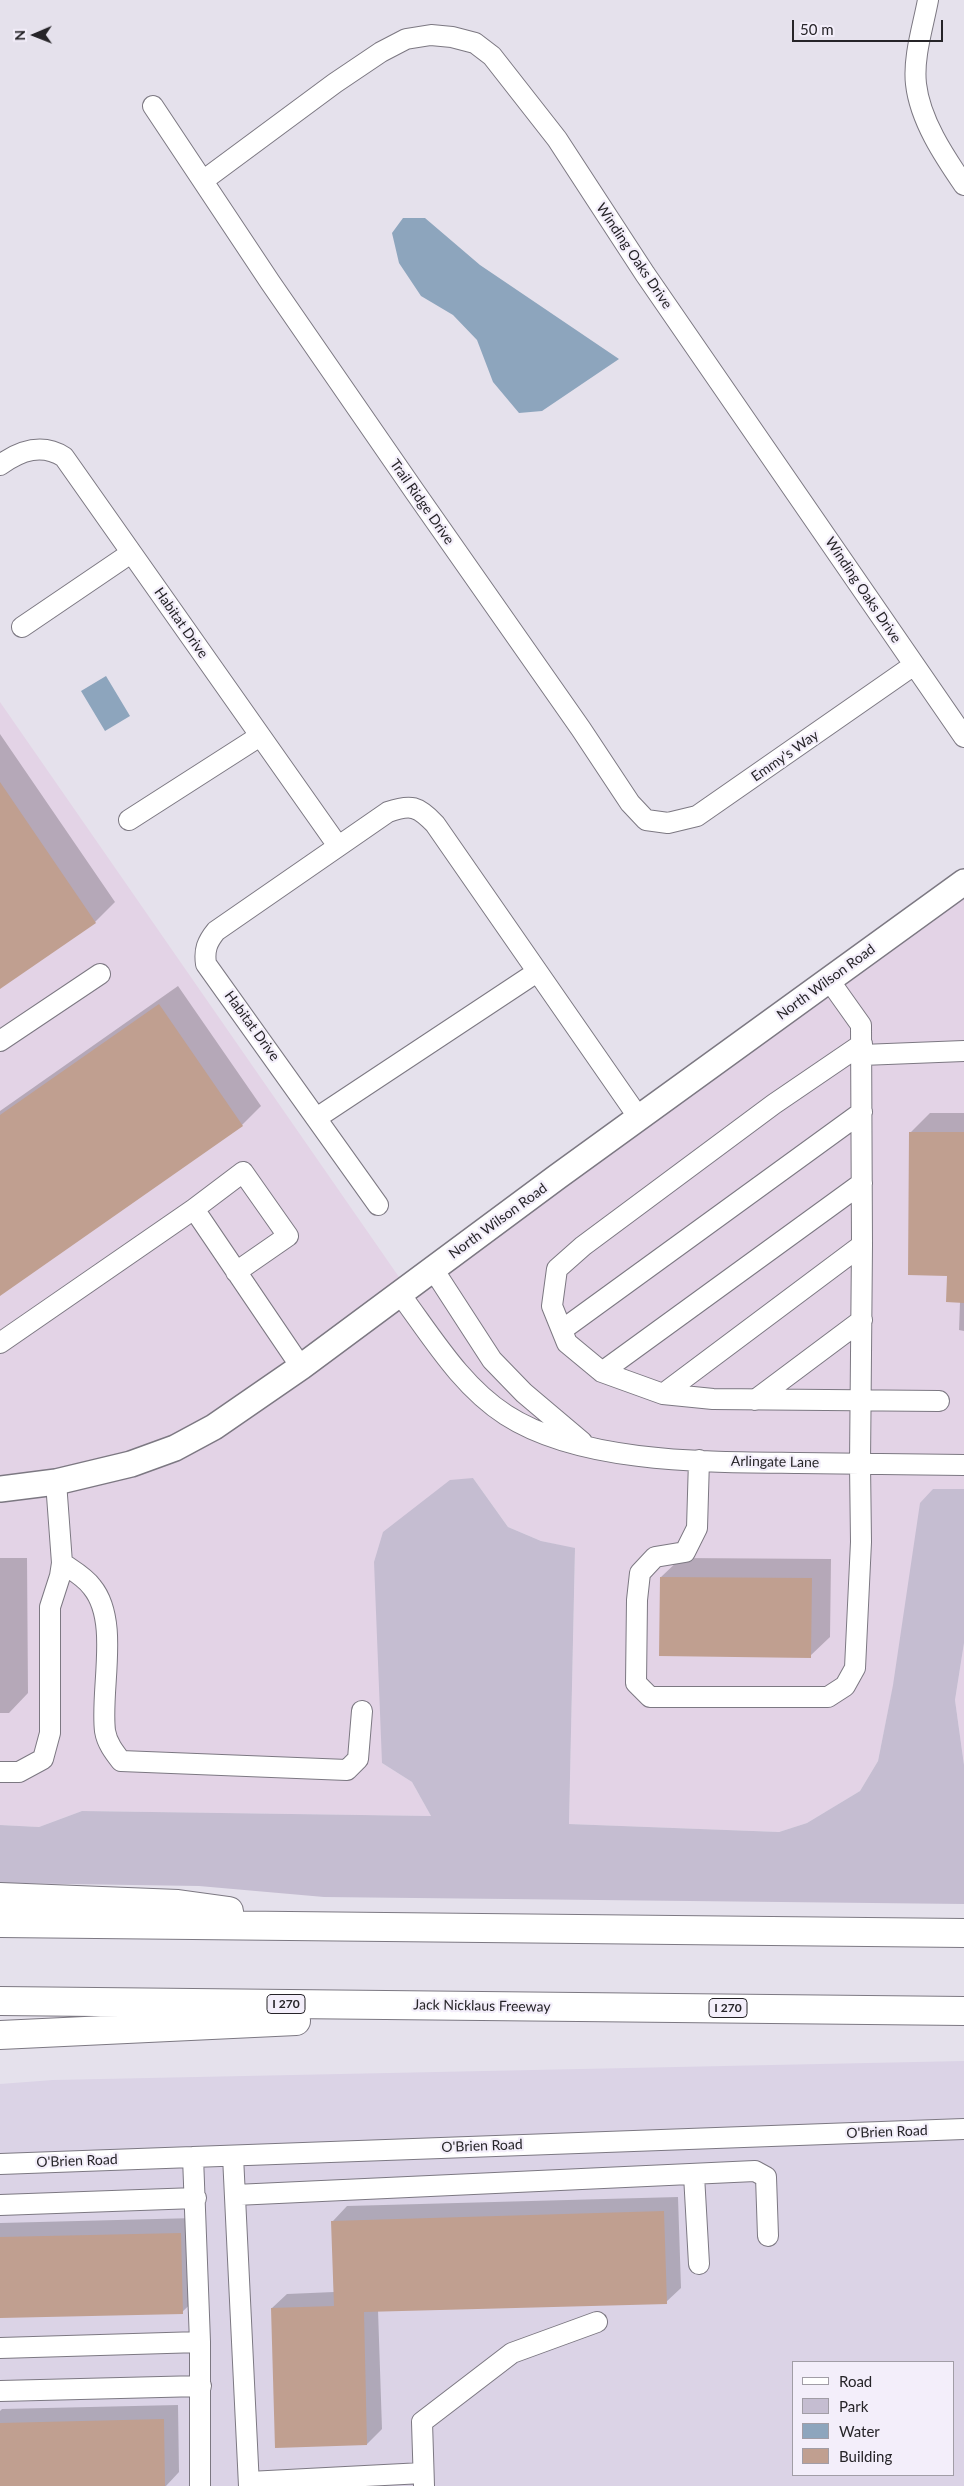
<!DOCTYPE html>
<html>
<head>
<meta charset="utf-8">
<style>
	body { margin:0 }
	#map { position:relative; width:964px; height:2486px; overflow:hidden; background:#e5e1ec; font-family:Lato,sans-serif }
	canvas { display:block }
	.legend { position:absolute; left:792px; top:2361px; width:162px; height:115px; box-sizing:border-box; background:#f3eefa; border:1px solid #a19da6; margin:0; padding:6px 9px; list-style:none; font-size:15px; color:#262428 }
	.legend li { display:flex; align-items:center; gap:10px; height:25px }
	.legend b { width:25px; border:1px solid #a19da6 }
	.north { position:absolute; left:10px; top:10px; width:50px; height:50px; -webkit-text-stroke:4px #f3eefa; paint-order:stroke; rotate:269deg; font-size:14px; font-weight:700; line-height:20px; text-align:center; color:#262428 }
	.north::after { content:''; display:block; margin:auto; width:18px; height:22px; background:#262428; clip-path:polygon(50% 0,100% 100%,50% 72%,0 100%) }
	.scale { position:absolute; left:792px; top:20px; width:151px; height:22px; box-sizing:border-box; border:2px solid #262428; border-top:0; padding-left:6px; font-size:15px; line-height:18px; white-space:nowrap; color:#262428; -webkit-text-stroke:4px #f3eefa; paint-order:stroke }
</style>
</head>
<body>
<div id="map">
<canvas width="964" height="2486"></canvas>
<ul class="legend">
<li><b style="height:6px;background:#fff"></b>Road</li>
<li><b style="height:14px;background:#c5bdd1"></b>Park</li>
<li><b style="height:14px;background:#8da5bd"></b>Water</li>
<li><b style="height:14px;background:#c09f90"></b>Building</li>
</ul>
<div class="north">N</div>
<div class="scale">50 m</div>
</div>
<script>
const ctx = document.querySelector('canvas').getContext('2d');
ctx.lineJoin = 'round';
function paint(path, color) { ctx.fillStyle = color; ctx.fill(path, 'evenodd'); }
function strokePath(path, color, width, dash) { ctx.strokeStyle = color; ctx.lineWidth = width; ctx.lineCap = dash ? 'butt' : 'round'; ctx.setLineDash(dash || []); ctx.stroke(path); }
function write(font, color, halo, rows, align = 'center') {
  ctx.font = font + ' Lato,sans-serif'; ctx.lineWidth = 4.5; ctx.setLineDash([]); ctx.textBaseline = 'middle'; ctx.strokeStyle = halo; ctx.fillStyle = color; for (const [text, x, y, turn = 0] of rows) {
    ctx.save(); ctx.translate(x, y); ctx.rotate((+turn || 0) * Math.PI / 180); ctx.textAlign = isNaN(turn) ? turn : align; if (halo) ctx.strokeText(text, 0, 0); ctx.fillText(text, 0, 0); ctx.restore();
  }
}
paint(new Path2D(`
	M0,702L408,1290L964,877V1489H933L878,1761L860,1791L807,1823L779,1832L569,1824L575,1549L541,1541L508,1527L473,1478L382,1763L412,1782L431,1816L82,1811L39,1827L0,1825Z
	M964,1643V1765L955,1700Z`), '#e3d3e6');
paint(new Path2D(`
	M964,2061V2486H0V2084L53,2080ZM793,2362H953V2475H793Z`), '#dbd3e6');
paint(new Path2D(`
	M473,1478L508,1527L541,1541L575,1548L569,1824L779,1832L807,1823L860,1791L878,1761L893,1685L920,1503L933,1489H964V1643L955,1700L964,1765V1904L324,1897L199,1886L0,1883V1825L39,1827L82,1811L431,1816L412,1782L382,1763L374,1562L383,1532L450,1480Z`), '#c5bdd1');
paint(new Path2D(`
	M403,218H425L480,265L619,359L542,411L519,413L493,382L477,340L453,315L421,296L399,263L392,233Z
	M106,676L130,716L105,731L81,691Z`), '#8da5bd');
paint(new Path2D(`
	M0,734L115,902L95,922L0,987Z
	M178,986L261,1106L242,1125L0,1294V1111Z
	M930,1113H964V1331L959,1330L960,1302L948,1274L911,1132Z
	M0,1558H27L28,1693L9,1713H0Z
	M681,1558L831,1559L830,1637L810,1656L661,1577Z
	M678,2197L681,2288L666,2302L378,2310L382,2429L367,2444L272,2308L287,2294L334,2292L333,2221L347,2206Z
	M195,2218L197,2298L182,2312L0,2316V2223Z
	M178,2405L179,2472L166,2486H0V2411L2,2409Z`), '#0003');
paint(new Path2D(`
	M0,782L96,923L0,989Z
	M159,1004L243,1126L0,1296V1115Z
	M909,1132H964V1303L946,1302L947,1276L908,1275Z
	M660,1577L812,1578L811,1658L659,1656Z
	M664,2211L667,2304L364,2312L367,2445L275,2448L271,2308L334,2306L331,2221Z
	M181,2233L183,2314L0,2318V2237Z
	M164,2419L165,2486H0V2423Z`), '#c09f90');
const minor = new Path2D(`
	M928,0C923,27 913,57 916,84C920,120 944,156 964,185
	M153,106L270,282L415,492L581,729L630,803L646,820L668,823L697,816L914,665
	M204,180L335,83L381,52L406,39L431,35L452,37L475,43L492,56L557,139L645,274L964,737
	M0,465C21,450 42,443 64,457L338,846
	M22,627L131,553
	M129,820L260,736
	M0,1041L100,974
	M862,1044L774,1104L583,1246L557,1269L552,1306L567,1343L602,1372L663,1394L713,1399L939,1401
	M862,1055L964,1051
	M318,1117L537,972
	M378,1205L206,964C204,950 207,942 216,931L388,812C411,804 418,806 435,824L639,1118
	M194,1209L243,1172L288,1236L236,1272
	M433,1269L492,1360L524,1393L582,1442
	M400,1294C432,1337 461,1386 506,1415C582,1464 710,1462 798,1463C853,1464 909,1464 964,1465
	M562,1330L862,1112
	M0,1343L194,1209L301,1367
	M602,1372L862,1183
	M663,1394L862,1245
	M755,1400L862,1320
	M699,1460L697,1528L685,1552L655,1557L640,1573L637,1600L636,1683L650,1697H828L845,1686L855,1668L861,1542L860,1464L862,1245L861,1025L829,980
	M62,1563C72,1570 85,1577 92,1587C120,1621 100,1689 105,1731C107,1743 114,1752 121,1761L347,1770L358,1759L362,1711
	M0,1772H19L43,1759L50,1733V1607L60,1576L62,1563L56,1482
	M233,2156L249,2486
	M193,2157L200,2342V2486
	M0,2164L964,2129
	M694,2175L699,2264
	M235,2195L755,2171L766,2177L768,2236
	M0,2205L196,2198
	M0,2348L200,2342
	M0,2391L201,2386
	M249,2482L423,2473
	M424,2486L422,2422L512,2353L597,2322`);
const major = new Path2D(`
	M0,1489L56,1482L131,1464L175,1448L214,1427L301,1367L557,1177L964,882`);
const highway = new Path2D(`
	M0,1897L178,1904L229,1911
	M0,1923L964,1933
	M0,2001L964,2011
	M0,2035L296,2021`);
strokePath(minor, '#7c7882', 22);
strokePath(major, '#7c7882', 28);
strokePath(highway, '#7c7882', 30);
strokePath(minor, '#fff', 20);
strokePath(major, '#fff', 25);
strokePath(highway, '#fff', 28);
for (const [x, y, w] of [
	[286,2004,38],
	[728,2008,38]
]) { const box = new Path2D(); box.roundRect(x - w / 2, y - 9.5, w, 19, 4); ctx.fillStyle = '#f3eefa'; ctx.fill(box); strokePath(box, '#262428', 1); }
write('bold 12px', '#262428', null, [
	["I 270",286,2004],
	["I 270",728,2008]
]);
write('14px', '#262428', '#f3eefa', [
	["Winding Oaks Drive",634,256,56],
	["Trail Ridge Drive",422,502,55],
	["Winding Oaks Drive",863,590,56],
	["Habitat Drive",181,623,55],
	["Emmy's Way",785,756,-35],
	["North Wilson Road",826,982,-36],
	["Habitat Drive",252,1026,54],
	["North Wilson Road",498,1221,-36],
	["Arlingate Lane",775,1462,1],
	["Jack Nicklaus Freeway",482,2006,1],
	["O'Brien Road",887,2132,-2],
	["O'Brien Road",482,2146,-2],
	["O'Brien Road",77,2161,-2]
]);
</script>
</body>
</html>
